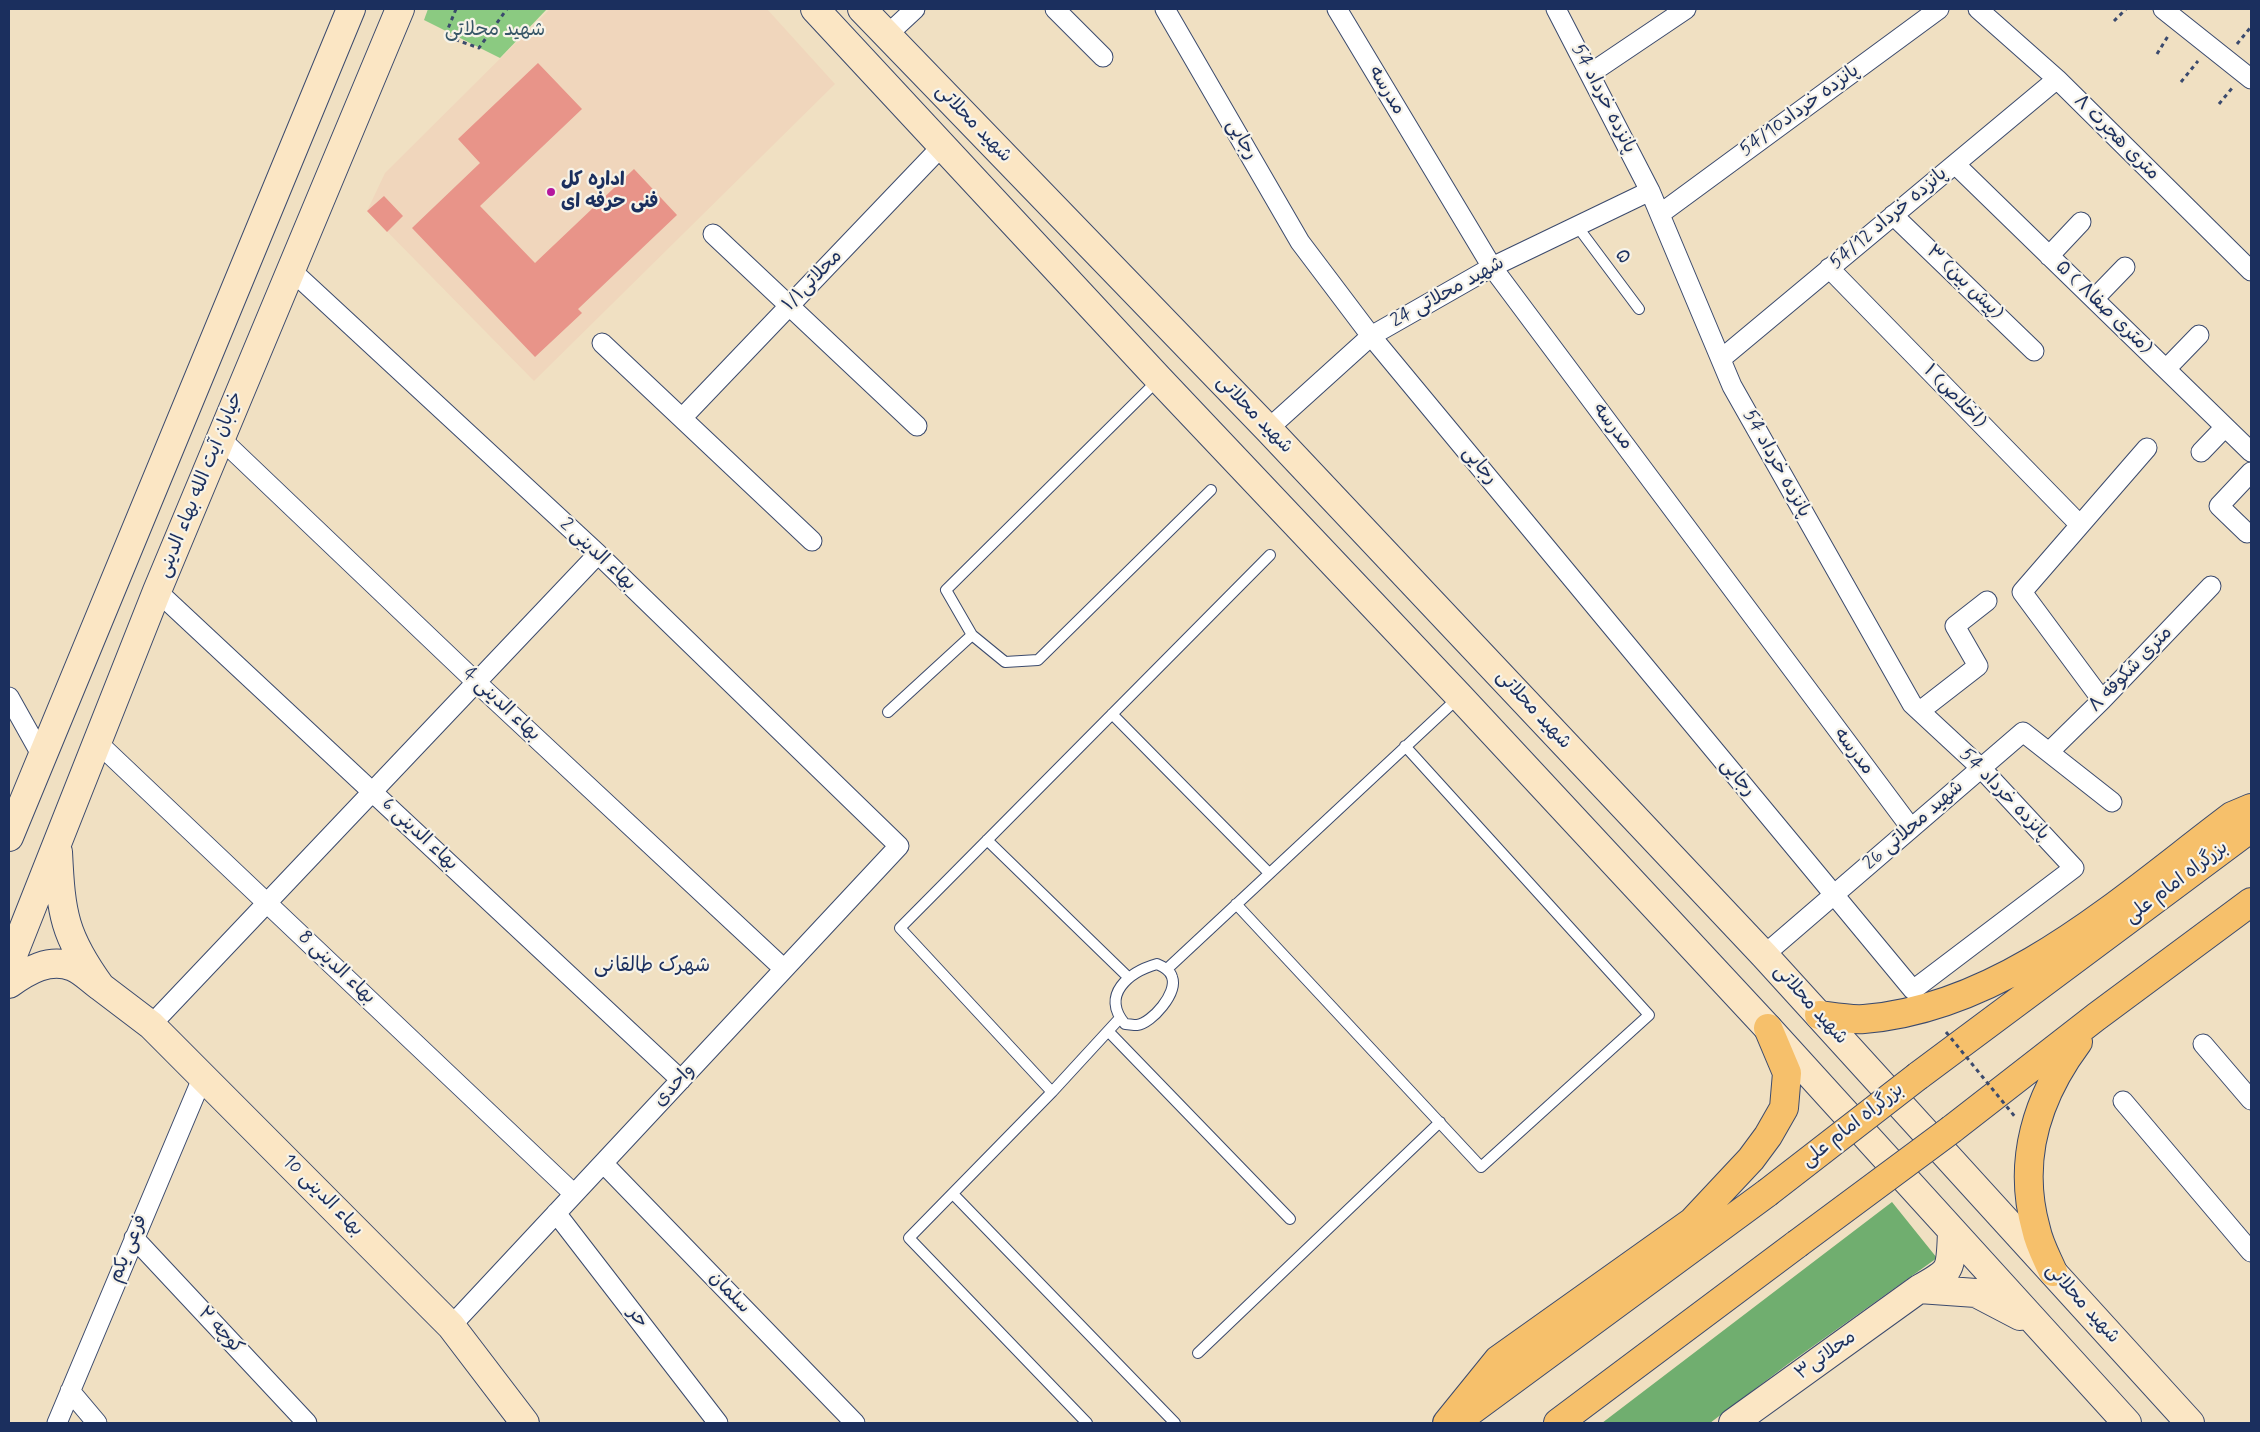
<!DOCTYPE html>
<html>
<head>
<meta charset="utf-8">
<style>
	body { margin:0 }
	#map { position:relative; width:2260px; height:1432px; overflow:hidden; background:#f0e0c2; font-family:Mynerve,sans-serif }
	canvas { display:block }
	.frame { position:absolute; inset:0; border:10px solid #1b2f5e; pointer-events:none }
</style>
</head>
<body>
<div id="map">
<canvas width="2260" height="1432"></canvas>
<div class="frame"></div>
</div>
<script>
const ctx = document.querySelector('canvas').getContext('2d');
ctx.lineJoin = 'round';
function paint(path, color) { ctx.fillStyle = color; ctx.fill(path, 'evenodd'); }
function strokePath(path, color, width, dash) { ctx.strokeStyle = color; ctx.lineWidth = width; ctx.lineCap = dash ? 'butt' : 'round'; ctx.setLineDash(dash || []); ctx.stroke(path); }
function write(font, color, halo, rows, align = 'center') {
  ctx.font = font + ' Mynerve,"Playpen Sans Arabic",sans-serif'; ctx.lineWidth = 4.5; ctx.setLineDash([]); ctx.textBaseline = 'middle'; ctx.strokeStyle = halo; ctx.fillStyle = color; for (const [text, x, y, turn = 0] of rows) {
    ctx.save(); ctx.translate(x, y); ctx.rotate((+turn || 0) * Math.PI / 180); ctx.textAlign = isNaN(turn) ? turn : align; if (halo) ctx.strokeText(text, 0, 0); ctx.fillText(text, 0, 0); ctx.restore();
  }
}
paint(new Path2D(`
	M550,9H767L835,84L534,381L367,211L385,173Z`), '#f0d6bc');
paint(new Path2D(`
	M428,9H547L500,58L424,20Z`), '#8bca81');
paint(new Path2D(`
	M1892,1202L1937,1258L1788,1364L1710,1423H1602Z`), '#70ae6f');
paint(new Path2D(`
	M538,63L582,109L480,206L535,263L634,169L677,215L578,309L582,313L535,357L412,228L480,163L458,139Z
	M384,196L403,216L387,232L367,211Z`), '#e89489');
const lane = new Path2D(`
	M1577,226L1639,309
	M1158,380L946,590L972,635L1005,662L1038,660L1211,490
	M888,712L972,635
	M1112,714L1269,873
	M987,840L1128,977
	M1236,904L1481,1167L1649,1015L1405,746
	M1157,964C1164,967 1170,970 1172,977C1178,993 1152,1023 1137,1025C1133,1025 1128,1024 1125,1024C1100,995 1129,972 1157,964Z
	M1167,969L1459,697
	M1108,1031L1290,1219
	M1052,1092L900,928L1270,555
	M953,1194L1175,1423
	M1198,1353L1440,1122
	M1087,1423L909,1238L1052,1092L1120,1018`);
const street = new Path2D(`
	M1055,9L1103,57
	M1165,9L1300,242L1371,336L1913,990L2074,868L1981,768L1912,704L1732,386L1650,191L1556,9
	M1337,9L1492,267L1911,828
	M1978,9L2057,79L2251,271
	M2163,9L2251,79
	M887,35L915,9
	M1591,73L1686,9
	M1955,164L2251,452
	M1660,214L1939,9
	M1893,215L2034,351
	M713,234L917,426
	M2049,256L2081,222
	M1829,268L2080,525
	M290,269L598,554L899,846L451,1326
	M2094,299L2125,267
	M602,343L812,541
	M1721,359L2057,79
	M2166,369L2199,335
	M683,417L943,145
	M1268,429L1371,336L1492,267L1650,191
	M220,438L476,682L784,969
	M2201,452L2225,427
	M2247,533L2219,506L2251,472
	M157,591L681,1080
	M9,697L42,756
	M2102,700L2022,592L2147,448
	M1920,711L1978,666L1955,626L1987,601
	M97,742L574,1194
	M2049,752L2102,700L2211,586
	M1764,955L2023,732L2112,802
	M151,1025L598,554
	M2203,1044L2251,1100
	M2123,1101L2251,1252
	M603,1163L855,1423
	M556,1213L718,1423
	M134,1238L307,1423
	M70,1391L97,1423
	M57,1423L203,1076`);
const secondary = new Path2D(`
	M815,9L1159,379L1460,697L1768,1028L2127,1423
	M862,9L1268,429L1764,955L2190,1423
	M9,837L351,9
	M9,965L157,591L400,9
	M9,984C27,971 50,957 73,967C83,971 92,981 101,987C64,936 61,914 58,852
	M101,987L151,1025L451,1326L525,1423
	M1919,1289L1976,1293L2020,1316
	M1733,1423L1919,1289C1953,1270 1950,1271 1952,1233`);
const highway = new Path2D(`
	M1819,1015C1834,1017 1850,1020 1864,1019C2005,1008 2124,897 2232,816L2251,808
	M1918,1076L2251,828
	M1952,1129L2096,1017L2251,902
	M2053,1272C2047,1258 2039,1244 2036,1229C2017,1161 2037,1097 2078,1042
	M1468,1413L1767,1193
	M1447,1423L1498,1360L1692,1222L1751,1159L1768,1136L1784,1108L1787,1073L1768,1028
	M1558,1423L1797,1244`);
strokePath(lane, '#3b4a6d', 12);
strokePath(street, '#3b4a6d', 21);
strokePath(secondary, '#3b4a6d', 30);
strokePath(highway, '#3b4a6d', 30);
strokePath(new Path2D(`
	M456,9L445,36L479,48L507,9
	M2114,21L2126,9
	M2237,44L2250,28
	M2157,54L2168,36
	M2181,82L2198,61
	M2219,104L2233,87`), '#3b4a6d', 3, [4, 4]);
strokePath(lane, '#fff', 10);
strokePath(street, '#fff', 19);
strokePath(secondary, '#fbe6c4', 28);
strokePath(highway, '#f6c06b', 28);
const highwayBridge = new Path2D(`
	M1767,1193L1918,1076
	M1797,1244L1952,1129`);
strokePath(highwayBridge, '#3b4a6d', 30, []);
strokePath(new Path2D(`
	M1946,1032L2016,1118`), '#3b4a6d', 3, [4, 4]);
strokePath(highwayBridge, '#f6c06b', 28);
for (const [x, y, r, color] of [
	[551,192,5,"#b5179e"]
]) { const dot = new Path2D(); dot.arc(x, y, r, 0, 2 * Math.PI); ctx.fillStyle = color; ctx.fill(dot); strokePath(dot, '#f7f3e8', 2); }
write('19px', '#375667', '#f7f3e8', [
	["شهید محلاتی",495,31]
]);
write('19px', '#1b2f5e', '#f7f3e8', [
	["مدرسه",1386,91,59],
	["پانزده خرداد 54",1603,99,63],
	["پانزده خرداد54/10",1800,111,-36],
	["شهید محلاتی",973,124,46],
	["۸ متری هجرت",2116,138,45],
	["رجایی",1241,140,60],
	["پانزده خرداد 54/12",1889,219,-40],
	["۵",1622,257,53],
	["محلاتی۱/۱",813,281,-46],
	["۳ (پیش بین)",1964,283,44],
	["شهید محلاتی 24",1448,293,-29],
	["۵ ( ۸متری صفا)",2103,308,44],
	["۱ (اخلاص)",1954,397,46],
	["شهید محلاتی",1254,415,46],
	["مدرسه",1612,427,53],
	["پانزده خرداد 54",1776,464,61],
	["رجایی",1479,466,50],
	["خیابان آیت الله بهاء الدینی",201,485,-68],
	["بهاء الدینی 2",597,555,43],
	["۸ متری شکوفه",2131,670,-46],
	["بهاء الدینی 4",501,705,43],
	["شهید محلاتی",1533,710,47],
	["مدرسه",1853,752,53],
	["رجایی",1737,778,50],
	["پانزده خرداد 54",2004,795,46],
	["شهید محلاتی 26",1914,826,-41],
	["بهاء الدینی 6",419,835,43],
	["بزرگراه امام علی",2177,883,-37],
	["بهاء الدینی 8",336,968,43],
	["شهید محلاتی",1810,1005,48],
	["واحدی",675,1086,-47],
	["بزرگراه امام علی",1853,1126,-38],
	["بهاء الدینی 10",322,1196,45],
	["فرعی یکم",129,1249,-67],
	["سلمان",729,1293,46],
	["شهید محلاتی",2082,1304,48],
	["حر",637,1318,52],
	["کوچه ۲",220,1331,47],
	["محلاتی۳",1826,1356,-36]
]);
write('bold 19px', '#1b2f5e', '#f7f3e8', [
	["اداره کل",561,181],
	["فنی حرفه ای",561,203]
], 'left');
write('20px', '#1b2f5e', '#f7f3e8', [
	["شهرک طالقانی",652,967]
]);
</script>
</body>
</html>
